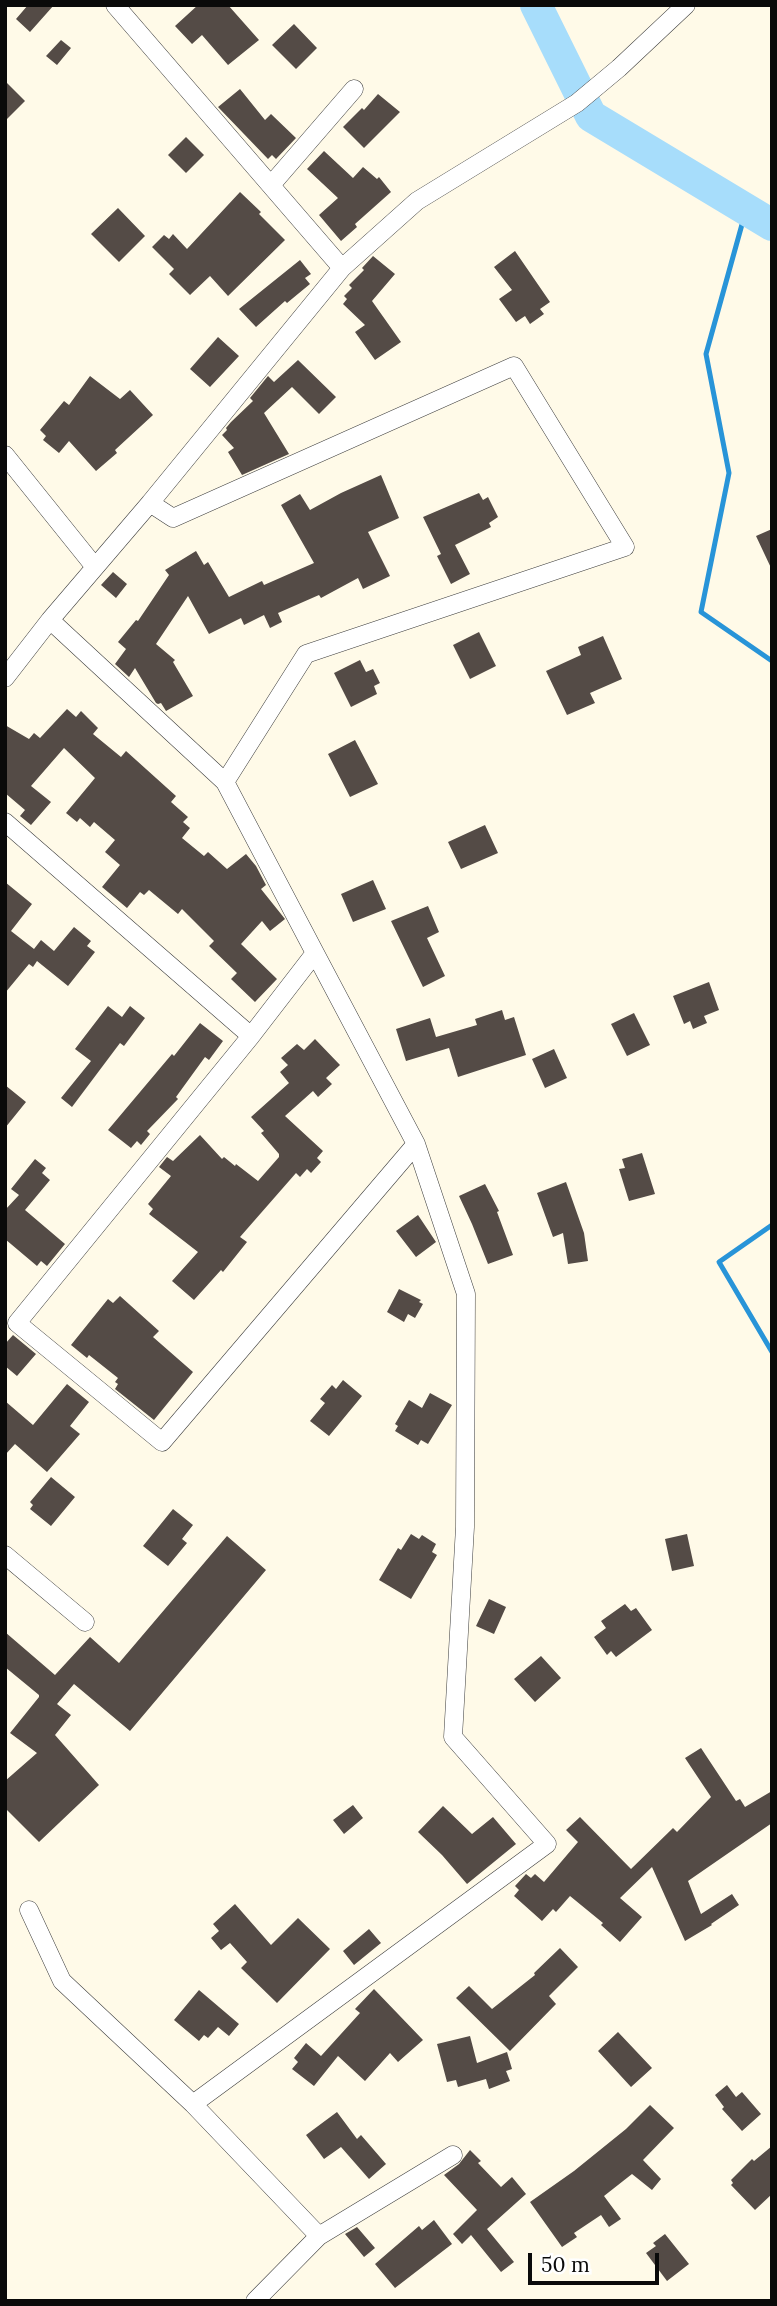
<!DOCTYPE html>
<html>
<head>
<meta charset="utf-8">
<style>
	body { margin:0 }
	#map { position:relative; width:777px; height:2306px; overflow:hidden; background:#fffae8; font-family:Lora,serif }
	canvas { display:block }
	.frame { position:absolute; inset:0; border:7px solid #0a0a0a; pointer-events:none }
	.scale { position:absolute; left:528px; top:2253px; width:131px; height:32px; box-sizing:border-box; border:4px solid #0a0a0a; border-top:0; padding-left:9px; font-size:21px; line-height:24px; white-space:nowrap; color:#0a0a0a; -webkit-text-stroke:5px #fff; paint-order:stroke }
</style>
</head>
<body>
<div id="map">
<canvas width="777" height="2306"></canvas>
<div class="frame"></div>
<div class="scale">50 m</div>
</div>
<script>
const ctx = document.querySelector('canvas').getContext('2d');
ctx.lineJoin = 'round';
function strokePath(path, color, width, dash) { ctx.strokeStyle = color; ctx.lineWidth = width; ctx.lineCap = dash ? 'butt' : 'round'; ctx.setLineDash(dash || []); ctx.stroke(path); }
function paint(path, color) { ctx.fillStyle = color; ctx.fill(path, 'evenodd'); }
strokePath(new Path2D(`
	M746,210L706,354L729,473L701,612L772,661
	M772,1225L719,1262L772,1352`), '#2894d8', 5);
strokePath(new Path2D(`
	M536,5L591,116L772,225`), '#a7ddfb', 32);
paint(new Path2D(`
	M28,5H54L30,32L16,19Z
	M198,5H228L259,40L228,65L202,35L192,44L175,26Z
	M294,24L317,48L296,69L272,45Z
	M61,40L71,48L57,65L46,56Z
	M5,81L25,101L5,121Z
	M240,89L265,120L271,114L296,138L276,159L272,155L268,159L218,107Z
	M378,94L400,112L364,148L343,127L362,108L364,110Z
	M186,137L204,155L186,173L168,155Z
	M324,151L353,178L363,167L377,179L379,177L391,192L355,224L357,227L341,241L319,215L338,198L307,169Z
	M240,192L261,212L259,214L285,240L228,296L210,276L190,295L169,274L174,269L152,247L164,235L169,239L173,234L187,249Z
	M118,208L145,236L119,262L91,234Z
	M515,251L550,302L540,309L544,314L530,324L525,316L516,322L499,299L512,290L494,267Z
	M373,256L395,274L372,301L401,342L375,360L355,332L365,325L343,304L347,299L344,296L352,288L349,285L364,270L362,268Z
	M300,260L311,274L305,278L310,284L287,303L285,301L256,327L239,309Z
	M218,337L239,356L210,387L190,369Z
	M298,360L336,397L319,414L292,387L264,413L289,454L242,475L228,452L234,448L222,435L227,430L226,428L231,422L253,401L250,398L268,376L274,382Z
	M90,376L120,399L130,390L153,415L115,450L117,453L96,471L69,441L59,453L43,440L46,436L40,430L64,401L69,405Z
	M381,475L399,518L368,532L390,576L363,589L358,578L321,598L319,595L278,613L282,622L270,628L264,615L244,625L241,618L209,634L188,596L156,644L175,660L173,662L193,696L166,711L161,703L158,704L156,703L135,668L129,677L115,664L126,649L118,642L136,620L138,621L169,575L165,570L196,551L204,565L208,562L229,597L262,581L264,585L314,563L281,505L300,494L310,510L341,493Z
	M479,493L483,500L488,497L498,517L489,523L491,527L455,545L470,574L451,584L437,556L441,554L423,517Z
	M772,529V570L756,536Z
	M113,572L127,584L116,598L101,585Z
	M479,632L496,666L470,679L453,645Z
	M603,636L622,679L590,693L595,703L567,715L546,671L581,655L578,647Z
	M360,660L366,672L373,669L380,683L374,686L377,694L351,707L334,673Z
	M67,709L76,717L81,711L98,728L93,734L121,757L126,751L176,796L171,802L188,817L183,822L190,828L182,838L204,856L208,852L227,869L246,854L256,866L266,885L261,889L285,919L270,931L262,921L241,944L277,979L255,1002L231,979L237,973L209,946L214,941L182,909L178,914L149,890L144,895L140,892L127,908L102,887L120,865L105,852L115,840L94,822L90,827L80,818L77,822L66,813L95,778L64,748L31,786L51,802L31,825L20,816L25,810L5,793V725L29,739L34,733L40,738Z
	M355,740L378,784L350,797L328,754Z
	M485,825L498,853L461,869L448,842Z
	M373,880L386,909L353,922L341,894Z
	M5,882L32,904L11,931L34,949L41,940L54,951L74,927L91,941L87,946L95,952L68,986L37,961L33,967L29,964L5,993Z
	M428,906L439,932L427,938L445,976L423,987L391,921Z
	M709,982L719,1010L704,1016L707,1023L693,1029L690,1021L684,1024L673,996Z
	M108,1006L122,1017L130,1006L145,1018L124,1046L120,1043L72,1107L61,1098L91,1061L75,1049Z
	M502,1010L505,1020L514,1017L526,1055L458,1077L449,1048L406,1061L396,1029L430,1018L436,1037L477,1025L475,1019Z
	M634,1013L650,1045L627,1056L611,1024Z
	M200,1023L223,1041L209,1060L205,1057L176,1097L178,1099L147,1131L150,1134L141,1145L137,1141L131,1148L108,1130L172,1054L174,1056Z
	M315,1039L340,1065L326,1078L332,1084L318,1097L313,1091L285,1116L323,1151L317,1158L321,1162L311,1173L307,1169L300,1177L296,1173L240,1237L247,1242L223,1272L221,1270L194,1300L172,1281L198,1252L149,1214L153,1209L148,1204L171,1176L159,1167L167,1157L173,1161L200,1135L222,1159L224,1157L235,1166L236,1164L258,1181L279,1157V1154L261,1133L264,1131L251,1117L289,1083L280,1072L288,1065L281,1058L297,1044L304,1050Z
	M554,1049L567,1078L545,1088L532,1059Z
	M5,1085L26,1102L5,1128Z
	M642,1153L655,1194L629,1201L619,1169L625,1168L622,1159Z
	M35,1159L46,1168L42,1173L50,1180L25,1210L65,1244L47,1266L41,1261L37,1266L5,1239V1210L19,1195L11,1189Z
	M566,1182L584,1233L588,1261L568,1264L563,1233L553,1237L537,1193Z
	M485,1184L499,1211L497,1212L513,1255L488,1264L472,1224L459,1196Z
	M418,1215L436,1242L416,1257L396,1231Z
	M399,1289L421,1300L419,1302L423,1304L415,1318L408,1314L404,1322L387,1312Z
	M120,1296L159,1331L153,1337L193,1372L154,1420L115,1389L118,1384L115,1382L118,1378L89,1355L87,1358L71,1345L108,1299L113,1303Z
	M13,1335L36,1354L17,1376L5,1366V1344Z
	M343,1380L362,1396L329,1436L310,1421L325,1403L320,1399L332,1385L336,1389Z
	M67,1384L89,1402L70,1426L80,1434L47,1472L15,1444L5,1455V1401L33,1425Z
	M430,1393L452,1405L428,1444L421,1440L418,1445L395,1431L398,1426L395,1424L409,1400L422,1408Z
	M51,1477L75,1497L51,1526L30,1509L33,1505L30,1502Z
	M173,1509L193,1525L182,1539L187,1543L168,1566L143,1546Z
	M411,1534L419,1539L422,1535L436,1544L432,1552L437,1555L411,1599L379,1580L398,1548L401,1550Z
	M687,1534L694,1566L672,1571L665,1539Z
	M227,1536L266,1570L130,1731L74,1684L57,1704L71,1715L55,1735L99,1785L39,1842L5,1808V1781L37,1753L10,1733L39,1697V1695L5,1667V1632L55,1675L90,1637L119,1663Z
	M489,1599L506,1607L494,1634L476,1626Z
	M625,1604L631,1611L636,1608L652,1630L616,1657L611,1651L607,1655L594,1637L606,1628L601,1621Z
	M541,1656L561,1678L535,1702L514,1679Z
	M701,1748L736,1801L740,1799L745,1807L772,1791V1823L688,1881L701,1914L732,1894L739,1905L711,1924L712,1925L685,1941L652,1867L620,1898L642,1917L620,1942L601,1925L603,1923L570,1896L556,1912L553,1909L542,1921L514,1896L519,1890L515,1886L526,1874L531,1878L535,1874L544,1882L578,1842L566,1830L580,1817L631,1869L673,1828L677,1832L711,1797L685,1758Z
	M353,1805L363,1818L344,1834L333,1820Z
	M443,1806L472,1834L493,1817L516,1844L467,1884L442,1855L418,1832Z
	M235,1904L271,1945L298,1918L330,1949L277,2003L241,1968L247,1962L230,1943L221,1950L211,1938L219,1931L213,1924Z
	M369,1929L381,1943L354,1965L343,1951Z
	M560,1948L578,1967L549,1996L556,2004L510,2051L456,1998L469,1986L492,2009L535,1975L534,1973Z
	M374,1989L423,2040L398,2062L390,2053L365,2081L338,2056L314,2086L292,2069L298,2062L294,2058L306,2043L321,2056L360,2013L355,2009Z
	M199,1990L239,2024L229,2036L218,2027L208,2038L204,2035L199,2041L174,2020Z
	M618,2032L652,2068L631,2087L598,2051Z
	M470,2036L477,2063L507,2052L512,2069L506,2071L510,2081L489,2089L486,2079L458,2087L456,2080L447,2082L437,2044Z
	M727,2085L736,2097L742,2092L761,2114L742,2131L722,2109L724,2107L715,2095Z
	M650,2105L674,2128L643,2160L661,2179L652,2190L632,2174L604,2196L621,2219L609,2227L601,2215L574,2233L577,2237L562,2247L530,2202L574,2171L626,2129Z
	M337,2112L357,2139L361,2135L386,2164L369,2179L341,2147L324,2159L306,2135Z
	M772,2146V2194L755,2210L731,2185L733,2183L731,2180L752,2159L754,2161Z
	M470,2150L481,2161L478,2163L501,2187L512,2177L526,2194L487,2229L514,2262L501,2272L471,2235L462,2244L453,2234L477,2210L444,2175L459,2164Z
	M434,2220L452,2244L395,2288L375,2264L419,2226L422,2230Z
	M357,2227L375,2248L364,2257L345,2234Z
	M665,2234L689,2264L667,2281L646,2253L656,2246L653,2243Z`), '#544b46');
const minor = new Path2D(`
	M115,5L342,268
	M271,185L354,89
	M5,455L95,567
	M150,503L173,518L514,366L625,547L306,654L225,782L315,953L251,1036L17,1323L162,1442L416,1144L466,1294L465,1527L453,1737L547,1844L193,2104L319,2236
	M50,620L225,782
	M5,678L50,620L150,503L342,268L417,201L577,103L619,68L686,5
	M5,822L251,1036
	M315,953L416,1144
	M5,1555L85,1622
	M29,1910L62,1981L193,2104
	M255,2301L319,2236L453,2155`);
strokePath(minor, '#3d3d3d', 19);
strokePath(minor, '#fff', 18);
</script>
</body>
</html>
